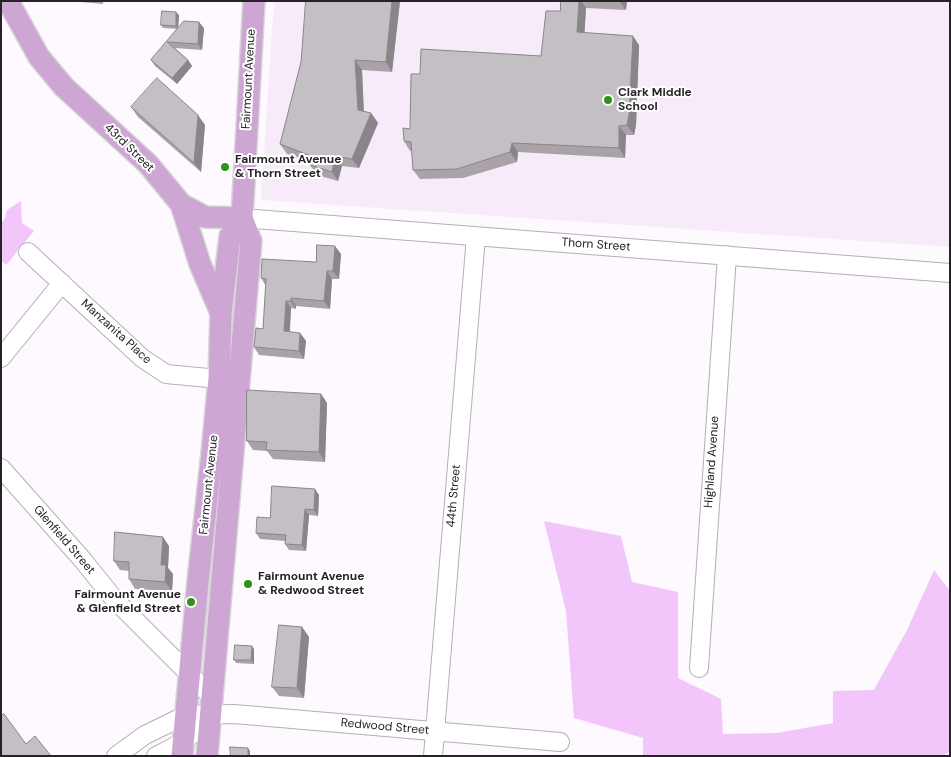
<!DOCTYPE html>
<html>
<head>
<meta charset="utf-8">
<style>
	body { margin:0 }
	#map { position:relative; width:951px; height:757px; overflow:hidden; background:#fef8ff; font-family:"DM Sans",sans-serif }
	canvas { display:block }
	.frame { position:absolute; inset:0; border:2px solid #252326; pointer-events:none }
</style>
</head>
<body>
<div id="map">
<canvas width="951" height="757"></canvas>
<div class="frame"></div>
</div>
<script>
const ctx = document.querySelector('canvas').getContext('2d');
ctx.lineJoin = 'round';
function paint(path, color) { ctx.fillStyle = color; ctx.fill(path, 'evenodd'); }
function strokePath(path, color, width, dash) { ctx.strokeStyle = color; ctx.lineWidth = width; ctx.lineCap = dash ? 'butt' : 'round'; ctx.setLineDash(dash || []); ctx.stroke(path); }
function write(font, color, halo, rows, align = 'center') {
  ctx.font = font + ' "DM Sans",sans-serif'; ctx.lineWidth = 4; ctx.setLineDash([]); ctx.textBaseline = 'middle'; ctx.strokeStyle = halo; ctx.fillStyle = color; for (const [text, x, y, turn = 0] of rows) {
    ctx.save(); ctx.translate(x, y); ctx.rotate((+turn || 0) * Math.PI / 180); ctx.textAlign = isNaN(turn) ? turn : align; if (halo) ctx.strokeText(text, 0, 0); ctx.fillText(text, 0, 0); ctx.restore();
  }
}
paint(new Path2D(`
	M274,1H950V247L261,200Z`), '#f7ebf9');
paint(new Path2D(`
	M21,201L22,223L34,231L6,265L1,260V221H4L7,210Z
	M544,521L621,536L632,582L678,592V678L721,699L723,734L777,733L833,723V691L874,690L907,630L934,570L950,591L949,752L943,756H643V738L574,718L566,611Z`), '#f2c6fb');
const minor = new Path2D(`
	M242,218L950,273
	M28,252L142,358L166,374L219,379
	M1,358L62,283
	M1,468L81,558L115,600L212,697
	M699,668L727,255
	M116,756L145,735L186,715L234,714L560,742
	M156,756C179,745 194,736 210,716
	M433,756L476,236`);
const major = new Path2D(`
	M8,1L39,57L64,87L148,164L181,204L200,264L221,313
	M181,204L205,217L242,218
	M182,756L198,581L212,453L219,379L221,313L230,236L242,218
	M207,756L251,241L242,218L254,1`);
strokePath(minor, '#b4aeb5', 20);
strokePath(major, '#d8d7d8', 24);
strokePath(minor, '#fff', 18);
strokePath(major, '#cda6d4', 21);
paint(new Path2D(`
	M69,1H103V4Z
	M400,1L392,72L362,70L364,112L371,113L378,123L359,168L342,166L338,181L317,175L310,165L311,162L287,154L280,144Z
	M561,1H627L626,10L586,8L584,33L639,45L636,125L634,135H626L625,158L518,152L517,162L463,178L420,179L413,170L412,151H410L404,141L410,129L420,74L541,56L560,11Z
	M179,15L178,28H204L202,50L175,48L188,60L192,66L177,84L155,66L151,60L177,29L163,28L161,25Z
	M131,107L205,125L201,172L138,117Z
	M341,254L339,279H332L330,309L296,306V309L291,308L290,332L300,333L306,341L304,359L259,355L254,347L263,329L266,286L261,278L316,262Z
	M321,394L327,403L325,462L273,459L267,451L253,450L247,441Z
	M319,495L318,516L309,515L306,551L289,550L285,544V541L260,539L256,533L270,518Z
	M169,546L168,568L173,574L172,591L135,589L129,579V571L120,570L114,561Z
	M302,627L309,637L304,698L279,696L272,687Z
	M254,649V664L236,663L234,660Z`), '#a9a3a9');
paint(new Path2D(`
	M392,1H400L392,72L386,62Z
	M579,1H581L586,8L584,42L577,32Z
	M619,1H627L626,10Z
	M176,12L179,15L178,29L176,26Z
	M199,22L204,28L202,50L198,44Z
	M633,36L639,45L636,125L634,135L627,125Z
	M188,60L192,66L177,84L172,78Z
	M355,60L362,70L364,120L358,110Z
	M371,113L378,123L359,168L352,159Z
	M198,115L205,125L201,172L194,163Z
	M619,126L626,135L625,158L619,148Z
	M512,143L518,152L517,162L510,152Z
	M335,156L342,166L338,181L332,172Z
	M335,246L341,254L339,279L333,271Z
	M327,271L332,279L330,309L324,301Z
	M291,298L296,306V309L291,301Z
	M286,301L291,308L289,339L284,331Z
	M300,333L306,341L304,359L299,351Z
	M321,394L327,403L325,462L319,452Z
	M315,489L319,495L318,516L314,510Z
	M305,509L309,515L306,551L302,545Z
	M163,537L169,546L168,568L173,574L172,591L165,582L161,565Z
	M302,627L309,637L304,698L297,688Z
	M252,646L254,649V664L251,660Z
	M248,748L250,751V756H248Z`), '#89858a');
const building = new Path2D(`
	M306,1H392L386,62L355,60L358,110L371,113L352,159L335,156L332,172L310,165L311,156L280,144L301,62Z
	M561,1H579L577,32L633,36L629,115L627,125L619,126V148L512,143L510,152L457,169L413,170L411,142L404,141L403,128L410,129L411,74H420L421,49L541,56L546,11H560Z
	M162,11L176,12V26L161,25Z
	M184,21L199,22L198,44L167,42L188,60L172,78L151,60Z
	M157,78L198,115L194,163L131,107Z
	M317,245L335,246L333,271H327L324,301L291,298V301H286L284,331L300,333L299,351L254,347L256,328L263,329L266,279L261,278L262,259L316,262Z
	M247,390L321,394L319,452L266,450L267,442L247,441Z
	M272,486L315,489L314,510L305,509L302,545L285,544L286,535L256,533L257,517L270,518Z
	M115,532L163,537L161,565H166L165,582L129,579V562L114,561Z
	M279,625L302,627L297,688L272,687Z
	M235,645L252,646L251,660H234Z
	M4,714L26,744L35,736L51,756H1V716Z
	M230,747L248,748V756H231Z`);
paint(building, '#c4bec5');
strokePath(building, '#89858a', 1);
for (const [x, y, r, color] of [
	[608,100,5,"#2e9418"],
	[225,167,5,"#2e9418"],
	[248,584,5,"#2e9418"],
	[191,602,5,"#2e9418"]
]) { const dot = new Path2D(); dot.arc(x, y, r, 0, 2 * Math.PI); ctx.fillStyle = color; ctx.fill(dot); strokePath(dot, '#fff', 2); }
write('12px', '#252326', '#fff', [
	["Fairmount Avenue",249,79,-87],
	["43rd Street",129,148,44],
	["Thorn Street",596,245,4],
	["Manzanita Place",116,332,42],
	["Highland Avenue",712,462,-86],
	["Fairmount Avenue",209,485,-84],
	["44th Street",454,496,-85],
	["Glenfield Street",64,540,49],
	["Redwood Street",385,727,5]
]);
write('bold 12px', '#252326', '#fff', [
	["Clark Middle",618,93],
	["School",618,107],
	["Fairmount Avenue",235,160],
	["& Thorn Street",235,174],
	["Fairmount Avenue",258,577],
	["& Redwood Street",258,591],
	["Fairmount Avenue",181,595,"right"],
	["& Glenfield Street",181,609,"right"]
], 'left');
</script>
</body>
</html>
